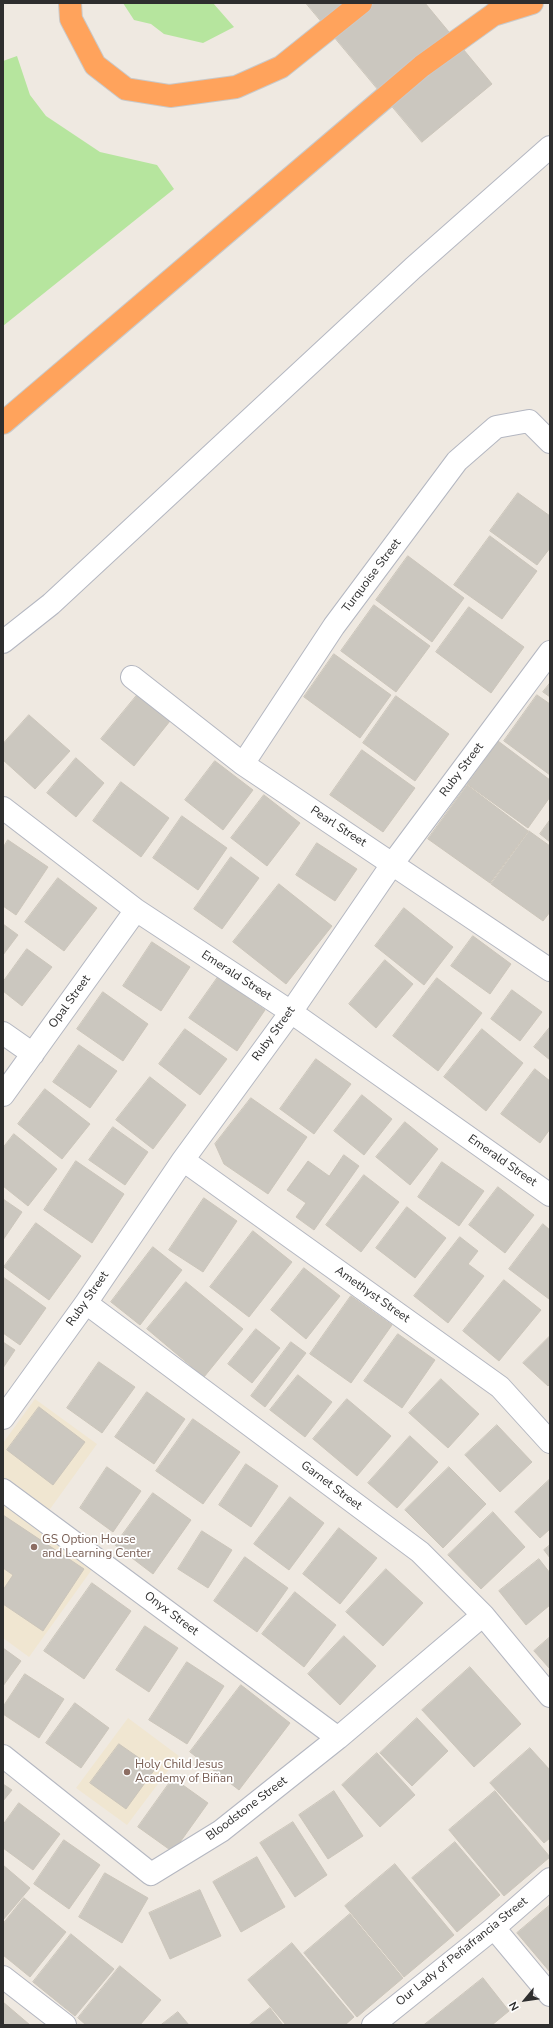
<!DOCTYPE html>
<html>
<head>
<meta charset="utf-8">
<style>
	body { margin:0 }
	#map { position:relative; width:553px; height:2028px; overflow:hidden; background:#efe9e1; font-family:"Nunito Sans",sans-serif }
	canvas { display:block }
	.frame { position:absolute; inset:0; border:4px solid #2e2e2e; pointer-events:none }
	.north { position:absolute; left:505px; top:1980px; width:40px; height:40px; -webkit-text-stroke:3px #fff; paint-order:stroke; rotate:241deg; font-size:11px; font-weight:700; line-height:16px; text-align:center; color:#2e2e2e }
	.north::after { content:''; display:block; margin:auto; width:14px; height:18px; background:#2e2e2e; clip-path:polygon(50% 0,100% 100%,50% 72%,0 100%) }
</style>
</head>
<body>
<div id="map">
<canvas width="553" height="2028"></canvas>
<div class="frame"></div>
<div class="north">N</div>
</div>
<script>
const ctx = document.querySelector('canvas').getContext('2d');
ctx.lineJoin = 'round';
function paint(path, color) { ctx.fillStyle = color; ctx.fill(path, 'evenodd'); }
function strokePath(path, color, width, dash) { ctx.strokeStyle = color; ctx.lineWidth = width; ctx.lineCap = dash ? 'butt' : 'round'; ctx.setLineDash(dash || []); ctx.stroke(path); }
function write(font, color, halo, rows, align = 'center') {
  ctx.font = font + ' "Nunito Sans",sans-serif'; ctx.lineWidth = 3.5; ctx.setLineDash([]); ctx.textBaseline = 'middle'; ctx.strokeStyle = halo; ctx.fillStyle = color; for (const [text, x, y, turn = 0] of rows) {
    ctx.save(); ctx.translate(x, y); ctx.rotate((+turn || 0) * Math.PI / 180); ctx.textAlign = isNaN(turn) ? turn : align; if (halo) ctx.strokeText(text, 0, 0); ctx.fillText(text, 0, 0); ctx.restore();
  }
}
paint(new Path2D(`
	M35,1399L97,1444L37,1527L93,1568L29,1657L3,1638V1443Z
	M128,1718L179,1756L127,1825L76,1788Z`), '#f0e6d1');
paint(new Path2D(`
	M123,3H213L234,27L203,43L164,34L151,24L134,20Z
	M17,56L30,95L46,116L100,152L157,165L174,189L3,326V61Z`), '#b6e59e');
const building = new Path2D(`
	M306,3H425L492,84L422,142Z
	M518,493L550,516V548L537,565L490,531Z
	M490,536L537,571L502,619L454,585Z
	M408,556L464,598L432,642L376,600Z
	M374,605L430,646L396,692L341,651Z
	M469,607L524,647L491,693L436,652Z
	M334,654L391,695L360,738L304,697Z
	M550,683V697L543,692Z
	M138,694L170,721L134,766L101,739Z
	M537,695L550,704V775L504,741Z
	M396,696L449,734L415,781L363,743Z
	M29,715L70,751L35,789L3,760V744Z
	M498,741L550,780V797L528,828L467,784Z
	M362,750L415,788L383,832L330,795Z
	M76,758L104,783L76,817L47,793Z
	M215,761L253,790L223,830L185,800Z
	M121,782L169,818L141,857L93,821Z
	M467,785L528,831L490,883L428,839Z
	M264,795L300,823L267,866L231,838Z
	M182,816L227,848L198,890L153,858Z
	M550,820V842L540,834Z
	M529,831L550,846V912L543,921L491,884Z
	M8,840L48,867L16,915L3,906V848Z
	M317,843L357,869L335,901L296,875Z
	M231,857L259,878L222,929L194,909Z
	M58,878L97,908L64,951L25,922Z
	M279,884L332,926L286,984L233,942Z
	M404,908L453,947L424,985L375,946Z
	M3,924L18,935L3,955Z
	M473,936L511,964L490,994L451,966Z
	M152,942L190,967L161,1011L123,986Z
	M27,949L52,967L22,1006L3,991V982Z
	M385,960L413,984L376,1028L349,1004Z
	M218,977L265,1010L237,1051L189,1018Z
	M437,978L482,1013L438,1071L393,1036Z
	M512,990L542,1012L520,1041L491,1019Z
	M103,992L148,1024L123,1061L77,1029Z
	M550,1027V1060L534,1047Z
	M185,1029L227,1059L200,1095L159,1064Z
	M482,1029L523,1063L486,1111L444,1077Z
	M79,1045L117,1071L90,1108L53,1082Z
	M316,1059L351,1084L314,1134L280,1109Z
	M535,1069L550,1081V1129L540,1143L501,1114Z
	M150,1077L186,1105L153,1149L116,1120Z
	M45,1089L90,1124L62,1159L18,1124Z
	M362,1095L392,1119L364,1155L334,1131Z
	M251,1098L307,1137L268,1194L224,1164L215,1144Z
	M405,1122L438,1149L410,1185L376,1157Z
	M113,1127L148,1152L125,1185L89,1160Z
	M14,1134L57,1169L28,1206L3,1186V1148Z
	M344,1155L359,1166L314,1230L296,1217L306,1203L287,1190L308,1161L329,1176Z
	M76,1161L124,1194L92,1243L44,1210Z
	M442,1162L484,1191L459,1226L418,1197Z
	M364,1175L399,1202L361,1252L326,1225Z
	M498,1187L534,1215L505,1253L469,1225Z
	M204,1198L237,1221L203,1272L169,1250Z
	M3,1199L22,1212L3,1240Z
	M407,1207L446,1238L415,1278L376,1248Z
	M36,1223L81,1256L49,1300L4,1267Z
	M543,1224L550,1230L549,1299L509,1269Z
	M253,1231L292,1262L249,1317L210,1287Z
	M460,1237L478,1251L468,1264L484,1276L448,1323L414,1296Z
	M153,1247L182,1270L140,1325L111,1302Z
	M304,1268L340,1296L306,1339L271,1310Z
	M3,1277L46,1308L20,1345L3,1333Z
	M504,1280L541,1310L499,1361L463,1331Z
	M186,1282L243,1329L204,1377L147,1329Z
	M351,1296L392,1325L351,1383L310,1354Z
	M256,1329L280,1348L252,1383L228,1364Z
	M398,1334L435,1360L402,1408L364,1381Z
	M550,1336V1384L548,1386L523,1363Z
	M3,1342L15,1350L3,1368Z
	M291,1342L306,1353L265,1407L251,1396Z
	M99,1362L135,1387L102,1433L67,1408Z
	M298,1375L332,1402L305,1437L270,1410Z
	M441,1379L479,1414L448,1448L409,1413Z
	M147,1392L185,1419L154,1464L115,1437Z
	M347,1399L391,1436L357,1476L313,1439Z
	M39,1407L85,1442L53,1485L7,1450Z
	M193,1419L240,1452L203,1504L156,1471Z
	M497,1425L532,1462L500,1492L465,1455Z
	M410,1436L438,1462L397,1508L368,1483Z
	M246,1464L278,1486L251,1527L219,1505Z
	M107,1467L141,1491L113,1532L80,1508Z
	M449,1467L486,1504L443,1548L405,1510Z
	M550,1479V1529L540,1538L515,1512Z
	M153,1493L191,1520L153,1574L115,1545Z
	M290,1497L324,1523L289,1570L254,1544Z
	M493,1512L525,1547L481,1589L448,1555Z
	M3,1515L84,1569L43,1631L3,1604V1590L13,1575L3,1568Z
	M339,1528L377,1558L340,1604L303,1574Z
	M202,1531L232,1550L208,1588L178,1569Z
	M550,1545V1558L544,1550Z
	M245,1557L288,1588L257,1632L214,1601Z
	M539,1559L550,1573V1605L526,1625L499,1591Z
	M386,1569L423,1603L383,1646L346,1612Z
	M92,1583L131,1611L84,1679L44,1651Z
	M295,1592L336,1625L304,1667L262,1634Z
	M145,1626L178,1648L149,1692L116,1670Z
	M344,1636L376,1666L340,1705L308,1674Z
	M550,1637V1669L534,1651Z
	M3,1648L21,1661L3,1686Z
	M187,1662L224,1686L187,1744L149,1720Z
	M470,1667L521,1724L474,1767L422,1710Z
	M25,1674L64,1699L39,1738L3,1714V1707Z
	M241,1685L290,1723L239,1790L190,1752Z
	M75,1703L109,1728L81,1768L46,1743Z
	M417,1718L448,1751L412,1786L380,1753Z
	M119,1744L155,1769L126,1809L90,1783Z
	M530,1748L550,1770V1838L544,1843L490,1783Z
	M377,1753L415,1795L380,1827L342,1785Z
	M173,1778L208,1803L173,1852L138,1827Z
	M3,1784L12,1790L3,1801Z
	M334,1791L363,1836L328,1859L299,1815Z
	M495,1791L550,1857L504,1896L449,1830Z
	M19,1803L60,1834L33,1870L3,1848V1825Z
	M293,1822L327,1875L295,1897L260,1843Z
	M64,1840L100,1865L69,1909L34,1884Z
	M455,1842L500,1895L457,1932L412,1878Z
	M257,1857L285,1907L241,1932L213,1882Z
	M395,1864L454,1935L404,1977L345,1906Z
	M3,1865L30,1888L3,1920Z
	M105,1873L148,1898L122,1943L79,1917Z
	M200,1890L221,1936L170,1959L149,1913Z
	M24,1898L66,1932L30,1977L3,1955V1924Z
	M550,1905V1972L517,1933Z
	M350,1914L403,1978L357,2017L304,1953Z
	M71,1934L114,1969L75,2016L33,1982Z
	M292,1943L354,2017L345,2025H286L248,1980Z
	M120,1966L161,2000L140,2025H86L78,2018Z
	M483,1978L509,2011L492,2025H424Z
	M3,2002L30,2025H3Z
	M270,2008L283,2025H249Z
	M178,2012L189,2025H161Z`);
paint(building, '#cbc7bf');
strokePath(building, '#cbc5ba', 1);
const street = new Path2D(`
	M3,642L51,604L413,268L550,147
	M132,677L243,764L550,970
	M243,764L334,626L457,461L496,427L529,421L550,442
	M3,808L136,910L291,1012L550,1195
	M3,1033L33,1054
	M3,1095L136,910
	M183,1160L500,1387L550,1442
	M86,1303L420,1552L483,1615L550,1696
	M3,1418L86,1303L183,1160L291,1012L393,863L550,652
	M3,1490L338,1738
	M3,1756L151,1874L221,1831L338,1738L483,1615
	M494,1928L550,1995
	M3,1977L65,2025
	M373,2025L494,1928L550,1879`);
const highway = new Path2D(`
	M70,3L71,19L95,65L126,89L170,96L236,87L281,67L361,3
	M493,15L532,3
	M3,423L422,66L493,15L506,3`);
strokePath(street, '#b4b7c1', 24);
strokePath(highway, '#c9c9c9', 24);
strokePath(street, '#fff', 22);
strokePath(highway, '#ffa35c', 22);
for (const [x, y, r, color] of [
	[34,1547,4,"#8d6e63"],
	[127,1772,4,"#8d6e63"]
]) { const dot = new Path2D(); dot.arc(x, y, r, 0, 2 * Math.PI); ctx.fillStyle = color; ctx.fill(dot); strokePath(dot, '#fff', 1.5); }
write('12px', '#2e2e2e', '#fff', [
	["Turquoise Street",372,576,-53],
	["Ruby Street",462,770,-53],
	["Pearl Street",338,827,33],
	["Emerald Street",236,976,33],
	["Opal Street",70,1002,-54],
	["Ruby Street",274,1034,-54],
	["Emerald Street",502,1161,35],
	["Amethyst Street",372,1295,35],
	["Ruby Street",88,1299,-55],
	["Garnet Street",331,1486,37],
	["Onyx Street",171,1614,37],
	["Bloodstone Street",247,1809,-37],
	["Our Lady of Peñafrancia Street",462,1952,-39]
]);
write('12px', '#785e54', '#fff', [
	["GS Option House",42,1540],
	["and Learning Center",42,1554],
	["Holy Child Jesus",135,1765],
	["Academy of Biñan",135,1779]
], 'left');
</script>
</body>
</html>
